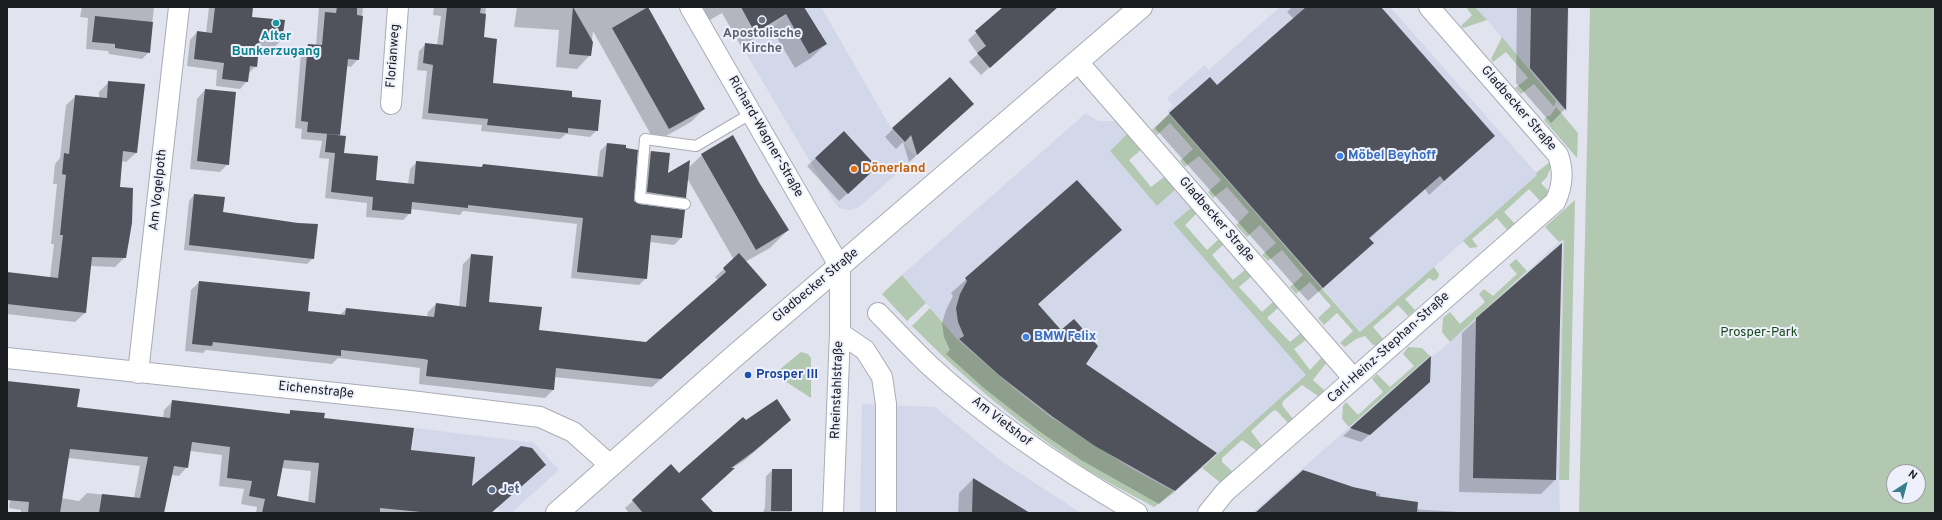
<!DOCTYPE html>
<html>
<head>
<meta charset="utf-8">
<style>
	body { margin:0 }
	#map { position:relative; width:1942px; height:520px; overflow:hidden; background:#e1e4ef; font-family:Overpass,sans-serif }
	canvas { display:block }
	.frame { position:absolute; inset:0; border:8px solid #1c1d21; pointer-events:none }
	.north { position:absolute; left:1886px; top:464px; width:40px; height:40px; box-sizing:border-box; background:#eef1fc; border:1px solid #9a9ca4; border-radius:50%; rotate:36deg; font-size:11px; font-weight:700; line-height:16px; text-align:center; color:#1c1d21 }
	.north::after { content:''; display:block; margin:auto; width:14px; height:18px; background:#397e8c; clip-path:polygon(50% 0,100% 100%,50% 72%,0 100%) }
</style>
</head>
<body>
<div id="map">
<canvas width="1942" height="520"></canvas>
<div class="frame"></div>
<div class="north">N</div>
</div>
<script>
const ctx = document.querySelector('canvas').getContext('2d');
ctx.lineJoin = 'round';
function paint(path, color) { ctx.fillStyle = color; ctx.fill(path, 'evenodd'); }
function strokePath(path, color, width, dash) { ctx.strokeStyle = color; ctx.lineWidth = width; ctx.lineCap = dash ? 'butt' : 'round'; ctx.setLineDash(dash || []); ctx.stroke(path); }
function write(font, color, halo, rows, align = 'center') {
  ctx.font = font + ' Overpass,sans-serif'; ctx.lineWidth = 4; ctx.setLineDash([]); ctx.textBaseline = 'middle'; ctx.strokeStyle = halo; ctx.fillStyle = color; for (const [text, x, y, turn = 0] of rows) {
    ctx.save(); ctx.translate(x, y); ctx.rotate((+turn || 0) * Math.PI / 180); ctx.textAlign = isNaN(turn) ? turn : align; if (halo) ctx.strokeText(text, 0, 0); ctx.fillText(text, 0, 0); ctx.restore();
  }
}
paint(new Path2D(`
	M800,7H821L891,128L916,157L859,207L851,210L839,208L834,202L741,45L778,24L777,22Z
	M1280,7H1390L1538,175L1361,332L1167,111L1173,106L1167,98L1205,65L1209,70Z
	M1475,7H1569L1567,113L1502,37Z
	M1086,113L1098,121H1116L1127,134L1110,151L1157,206L1176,189L1192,207L1173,223L1306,375L1175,492L1132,470L1095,447L1016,390L958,340L902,275Z
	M1564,238L1559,480L1560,513H1252L1430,356H1433L1450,342L1559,242Z
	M862,404L935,407L1004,463L1081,513H860Z
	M415,428L528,442L532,441L559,470L511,513H502L477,485L409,475Z`), '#d2d7e9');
paint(new Path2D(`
	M1466,7H1475L1487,20L1463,28L1461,26L1472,15Z
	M1590,7H1935V513H1579ZM1894,472H1918V496H1894Z
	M1502,37L1556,101L1554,107L1534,84L1521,94L1515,88L1528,78L1506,52L1493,62L1491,59Z
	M1556,107L1578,133L1577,158L1544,120L1547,116H1550Z
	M1169,114L1360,332L1434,267L1439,274L1438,278L1434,281L1429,278L1405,299L1415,310L1408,316L1398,305L1373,327L1384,340L1378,345H1373L1365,336L1356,339L1345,347L1340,343L1353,331L1337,313L1324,325L1318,318L1331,306L1310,282L1296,294L1290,287L1303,275L1282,250L1268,261L1262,255L1276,243L1260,225L1247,237L1236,225L1249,212L1227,187L1213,198L1208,192L1221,180L1199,156L1185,167L1180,161L1193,149L1170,123L1157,135L1152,130Z
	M1127,134L1141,150L1129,160L1151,187L1164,177L1176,189L1157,206L1110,151Z
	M1551,161L1552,164L1547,177L1541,183L1550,193L1540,201L1529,189L1504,212L1515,224L1508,231L1497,218L1472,239L1478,247L1470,248L1463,241L1537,175L1536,173Z
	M1575,200L1569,480H1559L1564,239L1559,242L1545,227Z
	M1192,207L1197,213L1185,225L1207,250L1219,239L1223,245L1212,255L1233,280L1246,269L1252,276L1239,287L1262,312L1274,301L1279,307L1267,318L1290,342L1302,332L1307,339L1294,349L1310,370L1322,357L1327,362L1313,380L1324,390V392L1318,396L1302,385L1283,401L1282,405L1293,419L1288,423L1277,411L1274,410L1251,431L1262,446L1257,451L1242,440L1222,458V462L1233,472L1221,483L1202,468L1306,375L1173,223Z
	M1516,259L1527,271L1450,342L1442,332L1443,318L1450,312L1460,324L1485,302L1479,294L1484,289L1493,296L1517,274L1509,265Z
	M902,275L926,303L907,321L882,294Z
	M930,308L958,340L1016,390L1051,417L1132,469L1175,492L1154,507C1130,494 1105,481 1083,467C1021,426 964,379 912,326Z
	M1408,347L1422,348L1430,356L1349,427L1342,419L1343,406L1346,402L1358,415L1383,392L1372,379L1377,374L1390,387L1414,366L1403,354Z
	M801,352L808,354L811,358V398L774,374Z`), '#b2c8b1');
paint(new Path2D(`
	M82,7H154L149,52L142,59L109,54L108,51L86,49L88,18L80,17Z
	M209,7H252L251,18L281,40L274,48L258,46L256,66L248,74L247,81L240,89L216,86L217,70L187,66L190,40L197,32L206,33Z
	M319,7H363L358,59L351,67L346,66L339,135L338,136L343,154L375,181L408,185L410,169L417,162L480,168L483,165L597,178L600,151L607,144L635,204L681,238L674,245L650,242L646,278L639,285L571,278L577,224L463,211L460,215L411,209L410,213L403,220L366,217L367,203L325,198L329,159L319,158L322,141L301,139L302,129L295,128L301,52L308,45L316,46Z
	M434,7H486L483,38L492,84L571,98L597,130L590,137L566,134L560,139L481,131L482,125L422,119L427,71L417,70L419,51L426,44L437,45L441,16L433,15Z
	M517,7H647L704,109L691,122L655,142L593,31L590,55L577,69L556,67L559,30L514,27Z
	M700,7H803L826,44L811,58L795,68L771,28L741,46L722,13L708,21Z
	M1004,7H1038V24L981,75L969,62L978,54L968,40Z
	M1292,7H1380L1494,136L1429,195L1425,189L1369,239L1358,257L1308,301L1155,128L1170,113L1217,87L1294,19L1287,12Z
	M1517,7H1567L1565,109L1551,123L1516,83Z
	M109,82L136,153L126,162L121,161L119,188L125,257L115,267L90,266L85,313L75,322L7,314V273L50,278L54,244H51L57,184H53L55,164L60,158L66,105L76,96L99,98V92Z
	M205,90L228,164L220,172L190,169L197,99Z
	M973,104L909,162L903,142L896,149L885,137L893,129Z
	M844,132L868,175L839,201L807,166Z
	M651,152L669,154L667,174L688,168L702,155L759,185L788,230L770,248L745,262L766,285L652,387L554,377L553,390L545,398L419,384L420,368L338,358L332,364L206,350L203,353L185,351L191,290L199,282L307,312L340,315L346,309L427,317L428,312L436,304L459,307L463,264L471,256L488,303L538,331L646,343L718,280L715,277L734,260L687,178L685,197L677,205L639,200L643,160Z
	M1077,181L1121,230L1037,305L1085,364L1216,453L1159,504L1081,460L1039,431L985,389L946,354L950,350L944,337L942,323L946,310L953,296L951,293Z
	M194,195L222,213L313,258L307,264L184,250L189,201Z
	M1477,319L1555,480L1541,494L1459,492L1462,333Z
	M1430,359L1429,382L1422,389L1361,442L1343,436Z
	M7,382L76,408L163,418L164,410L173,401L287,415L291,411L323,419L410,451L470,488L545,465L491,513H256L257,507L241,504L244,489L219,486L222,455L190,451L187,467L179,476L171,475L161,513H21V510L9,508L13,473L7,472ZM68,458L140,466L134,498L87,493L79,501L61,498ZM282,468L311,471L308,503L276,496Z
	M746,421L782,428L745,460L731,469L700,499L712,513H629L625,508L633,501L679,474Z
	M773,470H791V513H763L765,507L766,476Z
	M973,479L1028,513H958L959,493Z
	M1353,488L1380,494L1379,507L1475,513H1256Z`), '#0003');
paint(new Path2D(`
	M215,7H253L252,17L285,20L282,41L260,39L257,67L250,66L248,82L222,79L224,63L194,59L197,31L212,33Z
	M337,7H357V15L363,16L359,60L348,59L340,135L307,132L308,122L301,121L308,44L322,45L325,12L336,13Z
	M447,7H481L480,13L486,14L484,37L497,39L493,83L572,91V97L601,100L598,131L568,128V133L487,125L488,119L428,113L433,65L423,63L425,43L443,45Z
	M573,7L593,42L591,56L569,54Z
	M648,7L705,109L669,129L612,28Z
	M741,7H804L827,44L809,54L786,14L755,33Z
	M1003,7H1058L990,68L977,53L986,46L975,31Z
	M1306,7H1381L1495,136L1444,181L1440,176L1369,238L1374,243L1323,288L1169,113L1210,77L1217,85Z
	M1531,7H1568L1566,110L1530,68Z
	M95,16L153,22L150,53L115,48V44L92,42Z
	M950,77L974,104L917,155L911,135L905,142L892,128Z
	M108,81L145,84L137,153L123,151L120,187L133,188L132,223L126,258L92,257L86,313L7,304V272L58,278L63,235H60L66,175L62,174L63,164L64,153L69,154L75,95L107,98Z
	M205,89L236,92L229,165L197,161Z
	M844,131L877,167L848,194L815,158Z
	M327,134L346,136L344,153L378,156L376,180L414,184L416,161L482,167L483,164L603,177L607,143L626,145V148L638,150L634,201L639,204L685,210L682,238L651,235L647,279L577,272L583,218L468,205V208L412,202L411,214L372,210L373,197L331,192L335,153L325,152Z
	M733,135L760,184L789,230L756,250L701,154Z
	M651,151L670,153L668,173L690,160L686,198L647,192Z
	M1077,180L1122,230L1038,304L1061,330L1074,319L1098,346L1086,364L1217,453L1175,491L1095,446L1053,417L999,375L959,339L964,336L958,322L956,308L960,294L967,281L965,278Z
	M194,194L225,197L223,212L298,223L318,224L314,259L189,245Z
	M1562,243L1556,480L1473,478L1476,318Z
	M739,253L767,285L661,379L556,368L554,390L426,376L428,360L424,359L341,350V356L213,342L212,346L192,344L199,281L310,292L308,311L345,315L346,308L434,317L436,303L466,307L471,254L493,256L489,302L542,307L539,330L646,342L726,272L723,268Z
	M1431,356L1430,382L1370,435L1350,428Z
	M7,381L80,389L77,407L170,418L172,400L290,414V410L325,413L324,418L414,428L411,450L475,457L472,486L521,446L532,448L546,465L491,513H431L380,508V512L353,513H262L265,499L249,496L252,481L227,478L230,447L192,442L188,468L174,466L164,513H99L102,494L140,498L148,457L70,449L60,513H28L29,502L7,500ZM284,460L319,463L315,503L277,496Z
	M777,399L791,420L753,452L731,468H735L701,499L714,513H643L632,500L671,464L679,473L743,417L746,420Z
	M772,469H792V511H771Z
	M1303,470L1353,487L1376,492V496L1418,502L1417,513H1255Z
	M973,478L1030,513H972Z`), '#51535c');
const service = new Path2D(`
	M685,204L640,198L645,139L696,146L752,113`);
const minor = new Path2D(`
	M690,7L840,267V333L833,513
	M1078,62L1354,379
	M391,104L398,7
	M878,313C895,330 911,348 929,365C991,422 1065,471 1137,513
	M840,333L865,350L882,377L886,404V513
	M7,358L411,401L540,417L573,432L610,465
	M138,373L179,7
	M1208,513L1225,492L1555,202C1563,186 1564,172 1558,155L1429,7`);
const secondary = new Path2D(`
	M557,513L730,360L1141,7`);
strokePath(service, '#aaacb7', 12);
strokePath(minor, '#aaacb7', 22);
strokePath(secondary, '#aaacb7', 24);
strokePath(service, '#fff', 10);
strokePath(minor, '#fff', 20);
strokePath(secondary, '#fff', 22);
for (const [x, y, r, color] of [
	[762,20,4,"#6b7280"],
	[276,23,4,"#0f9aa8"],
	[1340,156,4,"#3f7fe0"],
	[854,169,4,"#e8710a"],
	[1026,337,4,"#3f7fe0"],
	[748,375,4,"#1a4fb4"],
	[492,490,4,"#5c6f8a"]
]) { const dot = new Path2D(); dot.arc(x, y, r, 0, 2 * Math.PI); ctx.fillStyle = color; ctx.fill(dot); strokePath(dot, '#eef1fc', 1.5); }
write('bold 13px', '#5b616d', '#eef1fc', [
	["Apostolische",762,34],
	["Kirche",762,49]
]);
write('bold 13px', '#0d838f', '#eef1fc', [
	["Alter",276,37],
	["Bunkerzugang",276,52]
]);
write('13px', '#1c1d21', '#eef1fc', [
	["Florianweg",394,56,-86],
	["Gladbecker Straße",1518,109,49],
	["Richard-Wagner-Straße",765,137,60],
	["Am Vogelpoth",159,190,-84],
	["Gladbecker Straße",1216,220,49],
	["Gladbecker Straße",816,286,-40],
	["Carl-Heinz-Stephan-Straße",1389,348,-42],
	["Rheinstahlstraße",838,390,-88],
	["Eichenstraße",316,391,6],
	["Am Vietshof",1001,422,38]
]);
write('bold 13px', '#366cbe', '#eef1fc', [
	["Möbel Beyhoff",1348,156],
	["BMW Felix",1034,337]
], 'left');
write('bold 13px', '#c56008', '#eef1fc', [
	["Dönerland",862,169]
], 'left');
write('13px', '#174818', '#eef1fc', [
	["Prosper-Park",1759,333]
]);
write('bold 13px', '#164399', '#eef1fc', [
	["Prosper III",756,375]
], 'left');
write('bold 13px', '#4e5e75', '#eef1fc', [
	["Jet",500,490]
], 'left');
</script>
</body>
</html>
